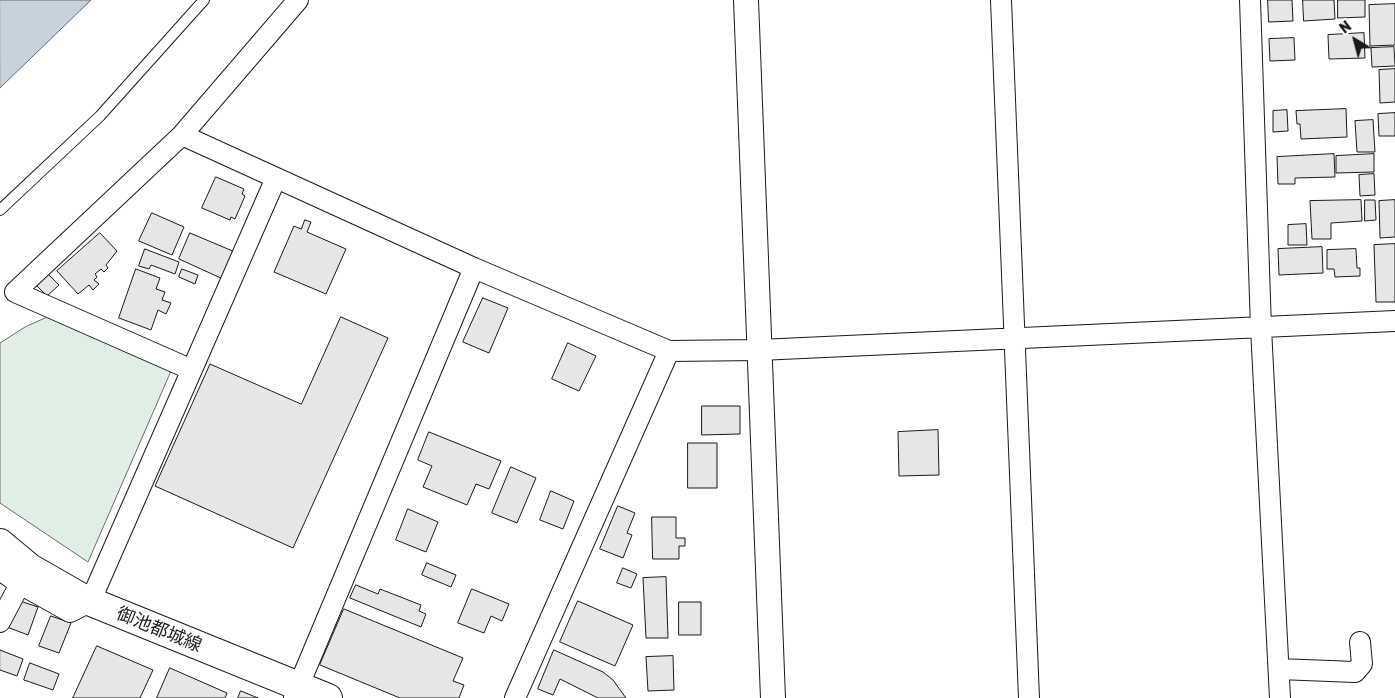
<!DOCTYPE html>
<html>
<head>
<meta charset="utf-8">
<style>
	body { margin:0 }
	#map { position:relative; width:1395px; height:698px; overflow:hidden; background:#fff; font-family:Rubik,sans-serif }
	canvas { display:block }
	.north { position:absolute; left:1330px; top:15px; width:50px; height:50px; -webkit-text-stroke:4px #fff; paint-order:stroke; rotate:323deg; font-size:14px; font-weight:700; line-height:20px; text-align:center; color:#1a1a1a }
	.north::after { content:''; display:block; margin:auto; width:18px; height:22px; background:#1a1a1a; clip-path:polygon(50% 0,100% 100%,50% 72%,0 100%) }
</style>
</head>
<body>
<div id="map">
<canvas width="1395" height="698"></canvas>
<div class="north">N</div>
</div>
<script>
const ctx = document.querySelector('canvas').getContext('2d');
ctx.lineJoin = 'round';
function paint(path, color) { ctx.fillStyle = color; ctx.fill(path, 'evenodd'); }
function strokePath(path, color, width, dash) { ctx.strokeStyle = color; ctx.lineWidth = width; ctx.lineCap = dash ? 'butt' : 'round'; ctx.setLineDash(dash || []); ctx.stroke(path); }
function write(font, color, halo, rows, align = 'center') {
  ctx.font = font + ' Rubik,"Noto Sans JP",sans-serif'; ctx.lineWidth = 4; ctx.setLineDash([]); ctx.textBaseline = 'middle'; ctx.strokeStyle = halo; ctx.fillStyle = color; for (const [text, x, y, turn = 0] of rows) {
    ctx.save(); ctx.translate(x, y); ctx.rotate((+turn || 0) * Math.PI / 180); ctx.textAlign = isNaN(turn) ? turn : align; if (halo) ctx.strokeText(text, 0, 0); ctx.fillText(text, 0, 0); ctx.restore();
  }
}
const green = new Path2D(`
	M48,317L171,371L88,562L0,503V343L25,327Z`);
paint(green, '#e0efe3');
strokePath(green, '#6a6a6a', 1);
const water = new Path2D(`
	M0,0H91L0,88Z`);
paint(water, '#c6d2dc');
strokePath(water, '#6a6a6a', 1);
const building = new Path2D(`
	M1268,0H1292L1293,21L1269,22Z
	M1303,0H1334L1335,19L1304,21Z
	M1338,0H1365V17L1338,18Z
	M1395,4V45L1370,46L1369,5Z
	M1364,33L1365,58L1329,59L1328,35Z
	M1294,38L1295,60L1270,61L1269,39Z
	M1394,47L1395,66L1372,67L1371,48Z
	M1395,69V102L1380,103L1379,70Z
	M1346,109L1347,137L1301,139L1300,124H1297L1296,111Z
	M1287,110L1288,131L1273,132V111Z
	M1395,113V136H1379L1378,114Z
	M1373,120L1375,152H1357L1355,121Z
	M1334,154L1335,177L1295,178V184H1278L1277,157Z
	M1374,154V172L1336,173V156Z
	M1374,174L1375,195L1360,196L1359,175Z
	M216,177L244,189L242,194L245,196L235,219L231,217L230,220L202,208Z
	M1361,200L1362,221L1331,223V239H1312L1310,201Z
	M1365,200H1375L1376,220L1365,221Z
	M1395,200V237L1380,238L1379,201Z
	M152,213L184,227L172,255L139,241Z
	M305,220L311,222L307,232L346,249L326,294L274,272L294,226L301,229Z
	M1306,224L1307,245H1288V225Z
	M100,233L117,251L106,265L108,268L104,272L101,269L95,274L97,277L94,280L99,284L93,290L89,285L78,294L57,271Z
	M190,233L235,252L223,279L179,259Z
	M1395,244V302H1376L1374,245Z
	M1322,247L1323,273L1279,275L1278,249Z
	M145,249L179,262L175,274L151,265L149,269L139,266Z
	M1356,249L1357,268H1360V276L1335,277L1334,269H1327V250Z
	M136,269L160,278L156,289L165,292L162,300L171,303L166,314L158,310L151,330L119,318Z
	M182,269L198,275L195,284L179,277Z
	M48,274L59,285L47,296L36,285Z
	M483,298L508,308L489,353L463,342Z
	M341,317L388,338L293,548L155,486L210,364L301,404Z
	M568,343L596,356L579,391L552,379Z
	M702,406H740V434L702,435Z
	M938,430L939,475L899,476L898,432Z
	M429,432L501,461L489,489L476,484L467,505L423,487L432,466L418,460Z
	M688,443H717V488H688Z
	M511,467L536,478L517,523L492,513Z
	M551,491L574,501L563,529L540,520Z
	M618,506L635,513L627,533L632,535L623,558L600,549Z
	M408,509L438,522L426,552L396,540Z
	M652,517H676V538H685V546H679V559H653Z
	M427,563L456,575L451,587L422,575Z
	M623,568L637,574L631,588L617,583Z
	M666,577L668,638H646L643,578Z
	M356,585L378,594L380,589L421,605L419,611L426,614L421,627L350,598Z
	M472,589L509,604L502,621L491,616L484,633L458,623Z
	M17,600L38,607L28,635L7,627Z
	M578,601L633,625L615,666L560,642Z
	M679,602H701V635H679Z
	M344,609L463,658L453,681L464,685L459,698H400L320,665Z
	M51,616L71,623L59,653L39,646Z
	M97,646L153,670L140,698H73Z
	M0,650L23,659L17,676L0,670Z
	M554,650L603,672L613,680L626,698H598L560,679L553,695L538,689Z
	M673,656L674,690L648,691L646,657Z
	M30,663L59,674L53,690L24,680Z
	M170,668L227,693L225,698H157Z
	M241,691L258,698H238Z`);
paint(building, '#e6e6e6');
strokePath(building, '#1a1a1a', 1);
const service = new Path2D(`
	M0,210L100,116L204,0`);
const minor = new Path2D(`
	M1001,0L1029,698
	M1250,0L1261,328L1280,698
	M182,135L474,268L669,351L759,350L1395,321
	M192,370L15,292L182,135L298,0
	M0,570L20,584L0,622
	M20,584L70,612L90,602L276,178
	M1279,669L1355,672L1362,664L1360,642
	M294,697L474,268
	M515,698L669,351`);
const tertiary = new Path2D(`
	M746,0L773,698`);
const primary = new Path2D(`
	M0,543L30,568L84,599L328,698`);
strokePath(service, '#1a1a1a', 12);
strokePath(minor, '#1a1a1a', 22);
strokePath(tertiary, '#1a1a1a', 26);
strokePath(primary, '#1a1a1a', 30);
strokePath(service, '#fff', 10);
strokePath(minor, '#fff', 20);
strokePath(tertiary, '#fff', 24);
strokePath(primary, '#fff', 28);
write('18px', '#1a1a1a', '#fff', [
	["御池都城線",159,630,22]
]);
</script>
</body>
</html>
